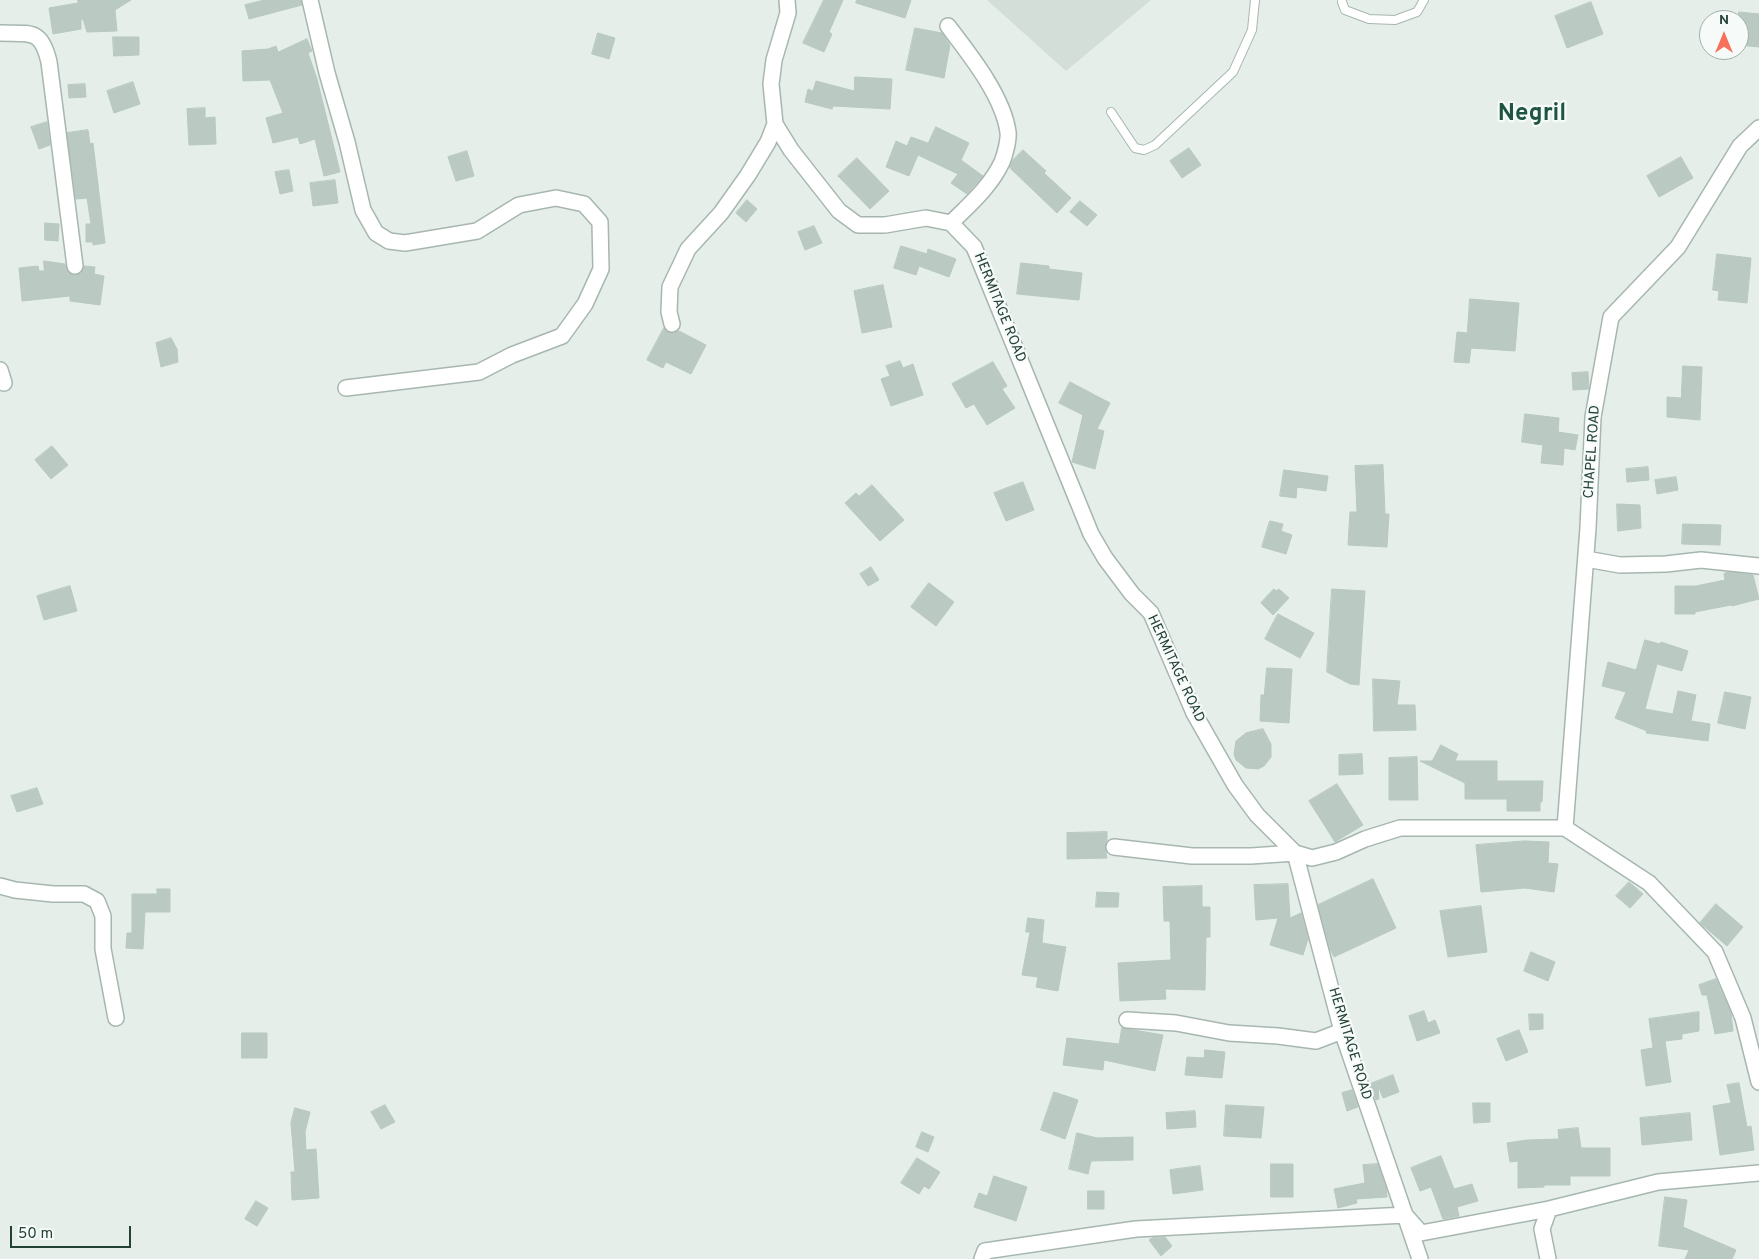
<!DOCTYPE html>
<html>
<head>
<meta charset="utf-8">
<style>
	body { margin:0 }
	#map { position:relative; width:1759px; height:1259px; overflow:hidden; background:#e5eee9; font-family:Overpass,sans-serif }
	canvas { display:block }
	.north { position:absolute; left:1699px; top:10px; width:50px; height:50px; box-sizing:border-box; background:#f6faf8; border:1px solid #a2b0aa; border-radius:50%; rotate:0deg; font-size:14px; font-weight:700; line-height:20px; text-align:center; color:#234136 }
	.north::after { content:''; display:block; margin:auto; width:18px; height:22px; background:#f7715a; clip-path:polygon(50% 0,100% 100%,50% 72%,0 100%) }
	.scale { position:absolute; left:10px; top:1226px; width:121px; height:22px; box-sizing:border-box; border:2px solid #234136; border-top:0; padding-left:6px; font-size:15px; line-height:18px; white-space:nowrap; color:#234136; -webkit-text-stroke:4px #f6faf8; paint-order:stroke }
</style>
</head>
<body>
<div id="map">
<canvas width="1759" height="1259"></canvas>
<div class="north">N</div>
<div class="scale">50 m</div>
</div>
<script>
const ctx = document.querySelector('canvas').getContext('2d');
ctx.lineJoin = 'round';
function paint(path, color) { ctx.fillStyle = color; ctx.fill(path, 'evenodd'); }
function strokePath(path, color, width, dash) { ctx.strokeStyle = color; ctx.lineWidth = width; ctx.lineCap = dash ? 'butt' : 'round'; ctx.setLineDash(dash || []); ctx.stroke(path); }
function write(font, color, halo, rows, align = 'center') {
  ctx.font = font + ' Overpass,sans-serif'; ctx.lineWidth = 4.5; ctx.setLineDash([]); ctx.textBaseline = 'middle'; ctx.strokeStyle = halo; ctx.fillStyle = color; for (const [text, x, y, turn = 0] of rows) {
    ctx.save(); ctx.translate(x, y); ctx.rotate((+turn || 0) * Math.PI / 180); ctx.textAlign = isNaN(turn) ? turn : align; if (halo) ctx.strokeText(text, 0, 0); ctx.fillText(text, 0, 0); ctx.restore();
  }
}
paint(new Path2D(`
	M987,0H1151L1066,71Z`), '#d3ded8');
const building = new Path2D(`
	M78,0H131L115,10L117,31L87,32L83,19L81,20V29L53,34L49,8L78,3Z
	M265,0H301L302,5L249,19L245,5Z
	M824,0H843L829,32L832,34L824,52L803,43Z
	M857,0H911L905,18L856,3Z
	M1591,2L1603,34L1567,48L1555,16Z
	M1739,12L1759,14V47L1739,45Z
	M915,28L942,33L950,45L944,78L906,70Z
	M598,33L615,38L609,59L592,54Z
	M113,37H139V55L114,56Z
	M307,39L312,51L308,53L317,79L340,172L324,176L315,139L300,144L298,137L273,143L266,118L283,113L270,80L243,81L242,51L268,49L276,46L278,52Z
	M855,77L892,79L890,109L833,106L832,109L805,102L808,89L813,91L816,81L854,91Z
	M133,82L140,104L114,113L107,91Z
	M85,84L86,97L69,98L68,85Z
	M205,108V118L215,117L216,144L189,145L187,109Z
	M47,122L50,145L39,149L31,127Z
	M936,127L969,143L961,160L983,176L967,194L951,183L958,174L918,155L909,176L886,167L896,141L907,146L911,137L928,143Z
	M88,130L90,144L93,143L105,243L93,245V242H86V224H91L87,198L76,199L67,133Z
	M1189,148L1201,165L1182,178L1170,161Z
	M1023,150L1046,171L1044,173L1071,198L1057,213L1010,168L1012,161Z
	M467,151L474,176L456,181L448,157Z
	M1681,157L1693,178L1659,197L1647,176Z
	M857,158L889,191L870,209L838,176Z
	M289,170L293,191L280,194L275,172Z
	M335,180L338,203L313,206L310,183Z
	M747,200L757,209L746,222L736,213Z
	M1080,201L1097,215L1087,226L1070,212Z
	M45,223L59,224L58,241L45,240Z
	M814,226L822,243L805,250L798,232Z
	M901,246L927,254L928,249L956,259L949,277L919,266L916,275L894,268Z
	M1717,254L1751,258L1747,303L1718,300L1719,291L1713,290Z
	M44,261L65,264L68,272L76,275L81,273L84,266L95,267L94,274L104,276L100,305L70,301V296L22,301L19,268L38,266L39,271H44Z
	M1021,263L1049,266V269L1082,273L1079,300L1017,294Z
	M883,285L892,327L862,333L854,291Z
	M1470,299L1519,303L1515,351L1471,348L1469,363L1454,362L1457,332L1467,333Z
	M664,328L670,333L679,331L706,345L691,374L666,362L663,368L647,360Z
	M171,338L177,349L178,362L161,367L156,343Z
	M900,361L903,368L913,364L923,395L891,406L881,379L890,376L886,366Z
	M993,362L1007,386L1002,389L1015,408L987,425L974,404L966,408L952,384Z
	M1683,366L1702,367L1700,420L1667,417V397L1681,398Z
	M1588,372L1589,389L1573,390L1572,373Z
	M1070,382L1110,403L1097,429L1104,431L1095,469L1072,462L1083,415L1059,403Z
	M1525,414L1559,418L1558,432L1578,435L1575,450L1564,448L1563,465L1541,463L1543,445L1522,442Z
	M52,446L68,465L51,479L35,460Z
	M1383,465L1385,514H1389L1387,547L1348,545L1350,512H1357L1355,466Z
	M1648,467L1649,480L1627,482L1626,469Z
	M1284,470L1328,476L1326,491L1297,487L1296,498L1280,496Z
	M1676,477L1678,490L1657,494L1655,480Z
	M1023,482L1034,510L1006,521L994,493Z
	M872,485L904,520L880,541L845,503L856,493L859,496Z
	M1617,504L1640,505L1641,528L1618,531Z
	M1270,521L1283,524L1281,531L1292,535L1286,554L1262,547Z
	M1683,524L1721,525L1720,545L1682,544Z
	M871,567L879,580L868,586L860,574Z
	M1728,572L1753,575L1759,599L1732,606L1731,605L1695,612V614H1675V586H1696L1725,580L1724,574Z
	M929,583L954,602L936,626L911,607Z
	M70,586L77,611L44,620L37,596Z
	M1274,589L1276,591L1279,589L1289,598L1273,615L1261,603Z
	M1332,589L1365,591L1359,685L1350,684L1327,672Z
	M1278,614L1314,633L1300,658L1265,639Z
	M1645,640L1660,644L1661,642L1688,651L1682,671L1657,664L1645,709L1673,714L1678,691L1696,695L1691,721L1710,724L1708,741L1646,733L1647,731L1615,718L1626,692L1602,686L1608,662L1636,670Z
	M1267,668L1292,669L1289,723L1260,721L1261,695H1264Z
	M1373,679L1400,681L1397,705H1415L1416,730L1374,731Z
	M1725,692L1751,697L1745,729L1718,723Z
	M1263,729L1271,744V757L1264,766L1258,769L1246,768L1236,760L1234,754L1236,741L1246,733Z
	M1441,745L1458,754L1455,761H1497V781H1543L1542,802H1540V811H1507V799H1465V783L1420,761H1432Z
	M1362,754L1363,774L1339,775V755Z
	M1417,757L1418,800H1389V758Z
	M1337,784L1363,825L1335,842L1309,801Z
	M37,788L43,804L17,812L11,796Z
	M1107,832V841L1105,846L1107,858L1067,859V833Z
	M1525,841L1549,842L1548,863L1558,864L1554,892L1525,888L1481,892L1476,845Z
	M1373,879L1396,928L1334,957L1330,949L1318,905Z
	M1629,882L1643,894L1630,908L1616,896Z
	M1288,884L1290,918L1301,913L1308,939L1303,955L1270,945L1278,918L1256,920L1254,885Z
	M1202,886V907H1210V937H1206L1205,990L1165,989L1166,999L1120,1001L1118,963L1171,960L1170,921H1164L1163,887Z
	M157,889H170V912H145L143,949L126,948L127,933H132V894H157Z
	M1097,892L1119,893L1118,907H1096Z
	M1716,904L1743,927L1727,946L1700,923Z
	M1481,906L1487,952L1448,957L1440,911Z
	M1028,918L1044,920L1042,943L1066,947L1058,991L1036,987L1038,977L1022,975L1030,932H1026Z
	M1531,952L1555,962L1548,981L1524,971Z
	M1716,979L1731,1013L1733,1031L1715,1034L1707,995H1702L1699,985Z
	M1424,1011L1428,1023L1435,1020L1440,1033L1417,1041L1409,1016Z
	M1699,1012V1031L1682,1034V1039L1665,1041L1671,1082L1646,1086L1641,1050L1653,1048L1649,1019Z
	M1529,1014H1543V1029L1530,1030Z
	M1122,1028L1163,1035L1155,1071L1104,1060L1103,1070L1063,1065L1067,1038L1119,1044Z
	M1519,1030L1528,1052L1506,1061L1497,1039Z
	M242,1033H267V1058H242Z
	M1205,1050L1225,1052L1222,1078L1185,1075L1187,1057L1204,1058Z
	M1393,1075L1399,1092L1383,1098L1378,1085L1379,1099L1376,1100L1370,1084Z
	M1739,1083L1747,1127L1751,1126L1754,1150L1720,1155L1713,1106L1731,1103L1727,1085Z
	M1352,1090L1358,1107L1347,1111L1342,1093Z
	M1054,1092L1078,1100L1065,1139L1041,1130Z
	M1473,1103H1490V1122L1474,1123Z
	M385,1105L395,1122L381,1129L371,1112Z
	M1226,1105L1264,1107L1261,1138L1224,1136Z
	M295,1108L310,1112L305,1132L306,1150L316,1149L319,1198L292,1200L291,1172H295L291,1123Z
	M1195,1111L1196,1127L1167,1129L1166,1113Z
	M1690,1113L1692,1140L1642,1145L1640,1118Z
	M1578,1128L1581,1148H1610V1176H1570V1185H1544V1187L1518,1188V1161L1510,1162L1507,1143L1527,1140L1559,1139L1558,1130Z
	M922,1132L934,1137L928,1152L916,1147Z
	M1077,1133L1097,1138L1133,1137V1160L1091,1161L1088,1174L1069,1169Z
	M1441,1156L1454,1189L1472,1184L1478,1201L1457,1207L1459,1216L1443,1219L1431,1187L1420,1191L1411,1168Z
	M917,1158L940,1172L929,1189L924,1186L919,1194L901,1183Z
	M1271,1164H1293V1197H1271Z
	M1378,1164L1386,1188L1387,1197L1356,1199L1357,1203L1338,1208L1334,1189L1365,1183L1363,1165Z
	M1200,1166L1203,1190L1173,1194L1170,1170Z
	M994,1176L1027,1187L1016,1221L974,1207L979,1193L987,1196Z
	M1088,1191H1104V1209H1088Z
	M1665,1197L1687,1200L1683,1227L1736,1250L1732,1259H1685L1689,1250L1659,1246Z
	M256,1201L268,1208L257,1226L245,1219Z
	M1165,1237L1172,1246L1161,1256L1149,1240L1152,1238Z`);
paint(building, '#bacac2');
strokePath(building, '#b7c9bf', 1);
const lane = new Path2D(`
	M1342,2L1345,10L1369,19L1395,20L1417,12L1424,0
	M1111,112L1135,148L1144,150L1155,145L1233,72L1252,30L1255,0`);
const street = new Path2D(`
	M310,0L327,73L347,142L363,210L376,233L389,241L405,243L477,231L519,205L556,198L584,204L600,222L601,269L585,304L562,336L512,355L479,372L346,388
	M787,0L788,13L774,60L771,84L775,124L791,150L839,211L858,225H885L926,218L951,223L974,247L1091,534L1105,558L1132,594L1151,613L1194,713L1235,785L1257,815L1295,853L1342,1031L1420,1259
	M948,26C970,55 1003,96 1008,132C1009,139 1005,155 1002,162C991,186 969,205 951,223
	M0,33C30,34 41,28 49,62L75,266
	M672,324L669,312L670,287L688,249L721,213L748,175L768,142L775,124
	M0,370L4,383
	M1586,559L1620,565L1666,564L1701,560L1759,566
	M1565,828L1588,528L1593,417L1611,317L1678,247L1740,146L1759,128
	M1114,847L1192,856H1251L1295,853L1312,858L1336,852L1365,839L1400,828H1565L1649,883L1715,952L1743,1018L1759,1082
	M0,886L15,890L53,894H84L97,901L103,916V949L116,1018
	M1127,1020L1176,1023L1229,1033L1278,1036L1316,1041L1342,1031
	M982,1259L985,1251L1136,1229L1405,1215L1421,1233L1549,1209L1658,1182L1759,1173
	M1548,1259L1542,1229L1549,1209`);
strokePath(lane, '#a7b7b0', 10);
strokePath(street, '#a7b7b0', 18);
strokePath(lane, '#fff', 8);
strokePath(street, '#fff', 15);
write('14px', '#234136', '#f6faf8', [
	["HERMITAGE ROAD",999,308,68],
	["CHAPEL ROAD",1593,452,-86],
	["HERMITAGE ROAD",1175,669,65],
	["HERMITAGE ROAD",1349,1044,73]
]);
write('bold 24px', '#1d5542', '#f6faf8', [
	["Negril",1532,115]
]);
</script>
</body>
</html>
